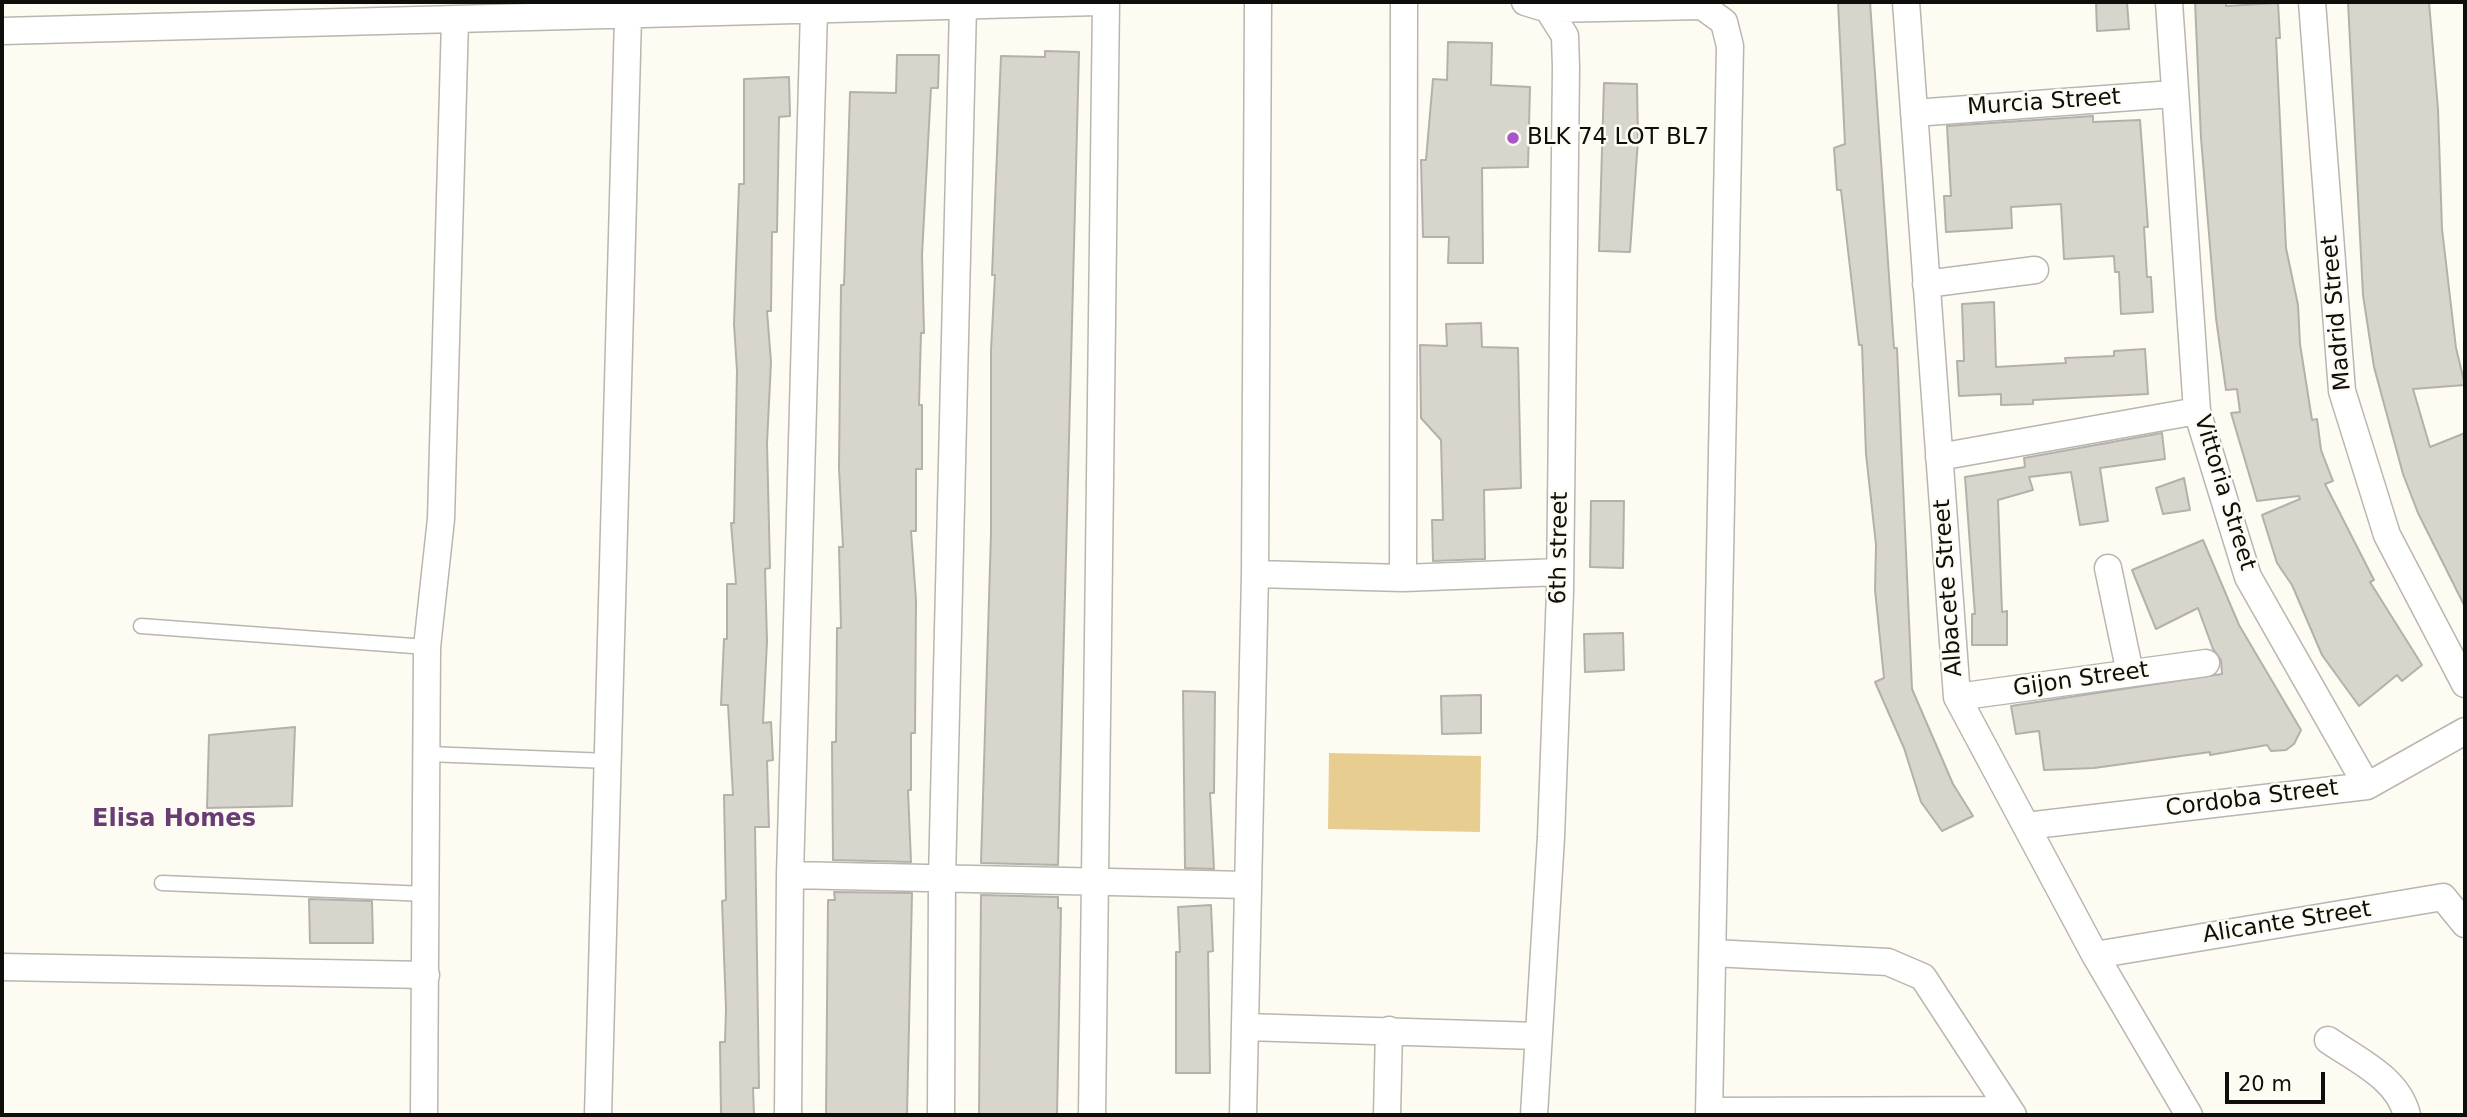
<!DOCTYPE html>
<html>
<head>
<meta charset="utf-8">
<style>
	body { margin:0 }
	#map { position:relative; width:2467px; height:1117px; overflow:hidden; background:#fefbf3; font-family:"DejaVu Sans",sans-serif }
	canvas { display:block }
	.frame { position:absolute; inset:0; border:4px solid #0f0e0b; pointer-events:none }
	.scale { position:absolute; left:2225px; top:1072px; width:100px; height:32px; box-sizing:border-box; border:4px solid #0f0e0b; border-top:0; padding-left:9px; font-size:21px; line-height:24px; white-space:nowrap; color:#0f0e0b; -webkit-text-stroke:5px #fefbf3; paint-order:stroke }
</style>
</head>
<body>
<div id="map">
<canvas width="2467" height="1117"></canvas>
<div class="frame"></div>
<div class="scale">20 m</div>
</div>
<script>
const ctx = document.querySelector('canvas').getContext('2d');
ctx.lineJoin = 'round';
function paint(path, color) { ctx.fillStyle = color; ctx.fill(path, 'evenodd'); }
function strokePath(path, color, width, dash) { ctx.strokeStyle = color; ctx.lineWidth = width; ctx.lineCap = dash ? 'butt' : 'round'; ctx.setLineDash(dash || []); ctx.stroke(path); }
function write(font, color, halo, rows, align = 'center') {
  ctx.font = font + ' "DejaVu Sans",sans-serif'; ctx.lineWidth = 5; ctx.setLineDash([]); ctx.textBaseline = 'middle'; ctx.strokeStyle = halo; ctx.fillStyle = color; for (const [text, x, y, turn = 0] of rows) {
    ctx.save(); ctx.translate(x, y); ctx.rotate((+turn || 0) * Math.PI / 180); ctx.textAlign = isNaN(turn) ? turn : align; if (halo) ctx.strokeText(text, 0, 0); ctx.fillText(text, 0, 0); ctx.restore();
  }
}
paint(new Path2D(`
	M1329,753L1481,756L1480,832L1328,829Z`), '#e8cd91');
const building = new Path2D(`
	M1838,2H1870L1894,348H1897L1912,689L1953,784L1973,816L1942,831L1921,802L1904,748L1875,682L1884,678L1875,590L1876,545L1866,454L1862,345H1859L1841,190H1837L1834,148L1845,144Z
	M2096,2H2127L2129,29L2097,31Z
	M2195,2H2226V6L2278,3L2280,38H2276L2286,248L2298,305L2300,344L2312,420L2317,419L2321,450L2333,481L2325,484L2374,580L2370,582L2422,665L2402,681L2397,675L2359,706L2322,655L2292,585L2277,563L2262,515L2300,499L2299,496L2257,501L2231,413L2240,412L2237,389L2226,390L2216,318L2201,138Z
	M2348,2H2429L2438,109L2442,229L2456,348L2465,385L2413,389L2430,447L2465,433V607L2418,513L2403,474L2374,367L2363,295Z
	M1448,42L1492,43L1491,85L1530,87L1528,167L1482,168L1483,263H1448L1449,237H1423L1421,160H1426L1433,79L1447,80Z
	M1045,51L1079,52L1058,865L981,863L991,533V350L995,275H992L1001,56L1045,57Z
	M897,55H939L938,88H931L922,255L924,333H921L919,405H922V469H916V531H911L916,600L915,733H911V790H908L911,862L833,860L832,742H836L837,628H841L839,547H843L839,468L841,285H844L850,92L896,93Z
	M789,77L790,116L779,117L777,232H772L771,311H767L771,362L767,443L770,568L765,569L767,641L763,723L771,722L773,760L767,761L769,827H755L759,1088H753L754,1115H721L720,1042H725L726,1009L722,901L726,900L724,795H733L728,705H721L724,639H727V584H736L731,523H734L737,371L734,324L739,184H744V79Z
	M1604,83L1637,84L1638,140L1630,252L1599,251Z
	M2093,116V122L2140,120L2148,227H2144L2147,277H2151L2153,312L2121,314L2119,272H2115L2114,256L2064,259L2061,204L2011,207L2012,228L1946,232L1944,196H1951L1947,126Z
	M1994,302L1996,367L2066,363L2065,358L2114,356V351L2145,349L2148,394L2033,400V404L2001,405V394L1959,396L1957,361H1964L1962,304Z
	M1481,323L1482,347L1518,348L1521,488L1484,490L1485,559L1433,561L1432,520H1443L1441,440L1421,418L1420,345L1447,346L1446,324Z
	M2162,433L2165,459L2100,468L2108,521L2080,525L2071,472L2029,477L2033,490L1998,500L2002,612L2007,611V645H1972V614H1975L1965,477L2025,467L2024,458Z
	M2184,478L2190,510L2163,514L2156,488Z
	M1591,501H1624L1623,568L1590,567Z
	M2203,540L2239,625L2301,730L2294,744L2286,750L2271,751L2267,745L2210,755V752L2094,768L2044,770L2039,731L2016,734L2011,706L2222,674L2221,660L2213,649L2198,608L2156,629L2132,570Z
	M1623,633L1624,670L1585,672L1584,634Z
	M1183,691L1215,692L1214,793H1210L1214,869L1185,868Z
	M1481,695V733L1442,734L1441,696Z
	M295,727L292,806L207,808L209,735Z
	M834,892L912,893L907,1115H826L828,900H835Z
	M981,895L1058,897V908H1061L1057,1115H979Z
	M309,899L372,901L373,943H310Z
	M1211,905L1213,951L1208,952L1210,1073H1176V952H1180L1178,907Z`);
paint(building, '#d8d5cd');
strokePath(building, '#b4b1aa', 2);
const lane = new Path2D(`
	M141,626L427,647
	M427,754L609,761
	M162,883L427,894`);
const street = new Path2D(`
	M1525,2L1548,9L1565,36L1566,68L1560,591L1551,837L1534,1115
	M1906,2L1957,697L2095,955L2189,1115
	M2169,2L2197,411L2248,577L2367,786
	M2312,2L2342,391L2387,535L2465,684
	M1548,9L1702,6L1724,22L1730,46L1709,1115
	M2,31L1097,2
	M1914,113L2173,94
	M1926,284L2035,270
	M1939,457L2197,411
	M2108,568L2130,673
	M1255,574L1403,578L1560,572
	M1403,578L1404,2
	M1957,697L2206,663
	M2026,826L2367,786L2465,731
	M790,875L1247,885
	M1713,953L1888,962L1923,977L2013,1115
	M2095,955L2443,897L2465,924
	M2,967L426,975
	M1245,1027L1537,1036
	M2328,1040C2357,1060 2398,1078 2407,1115
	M1710,1111L2009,1110
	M424,1115L427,647L441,519L455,20
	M598,1115L628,17
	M788,1115L790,875L814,10
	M941,1115L942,879L963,6
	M1092,1115L1106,2
	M1243,1115L1255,574L1258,2
	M1387,1115L1389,1030`);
strokePath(lane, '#b9b6af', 17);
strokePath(street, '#b9b6af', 29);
strokePath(lane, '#fff', 14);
strokePath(street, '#fff', 26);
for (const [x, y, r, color] of [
	[1513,138,7,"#a955c4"]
]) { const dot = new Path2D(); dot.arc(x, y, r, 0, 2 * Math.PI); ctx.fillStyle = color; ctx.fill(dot); strokePath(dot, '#fefbf3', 2.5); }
write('23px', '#0f0e0b', '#fefbf3', [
	["Murcia Street",2044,103,-4],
	["Madrid Street",2337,313,-95],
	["Vittoria Street",2224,493,73],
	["6th street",1560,548,-89],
	["Albacete Street",1949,588,-94],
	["Gijon Street",2081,680,-8],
	["Cordoba Street",2252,799,-7],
	["Alicante Street",2287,923,-9]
]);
write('23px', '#0f0e0b', '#fefbf3', [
	["BLK 74 LOT BL7",1527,138]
], 'left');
write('bold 24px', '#673d74', '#fefbf3', [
	["Elisa Homes",174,820]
]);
</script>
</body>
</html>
